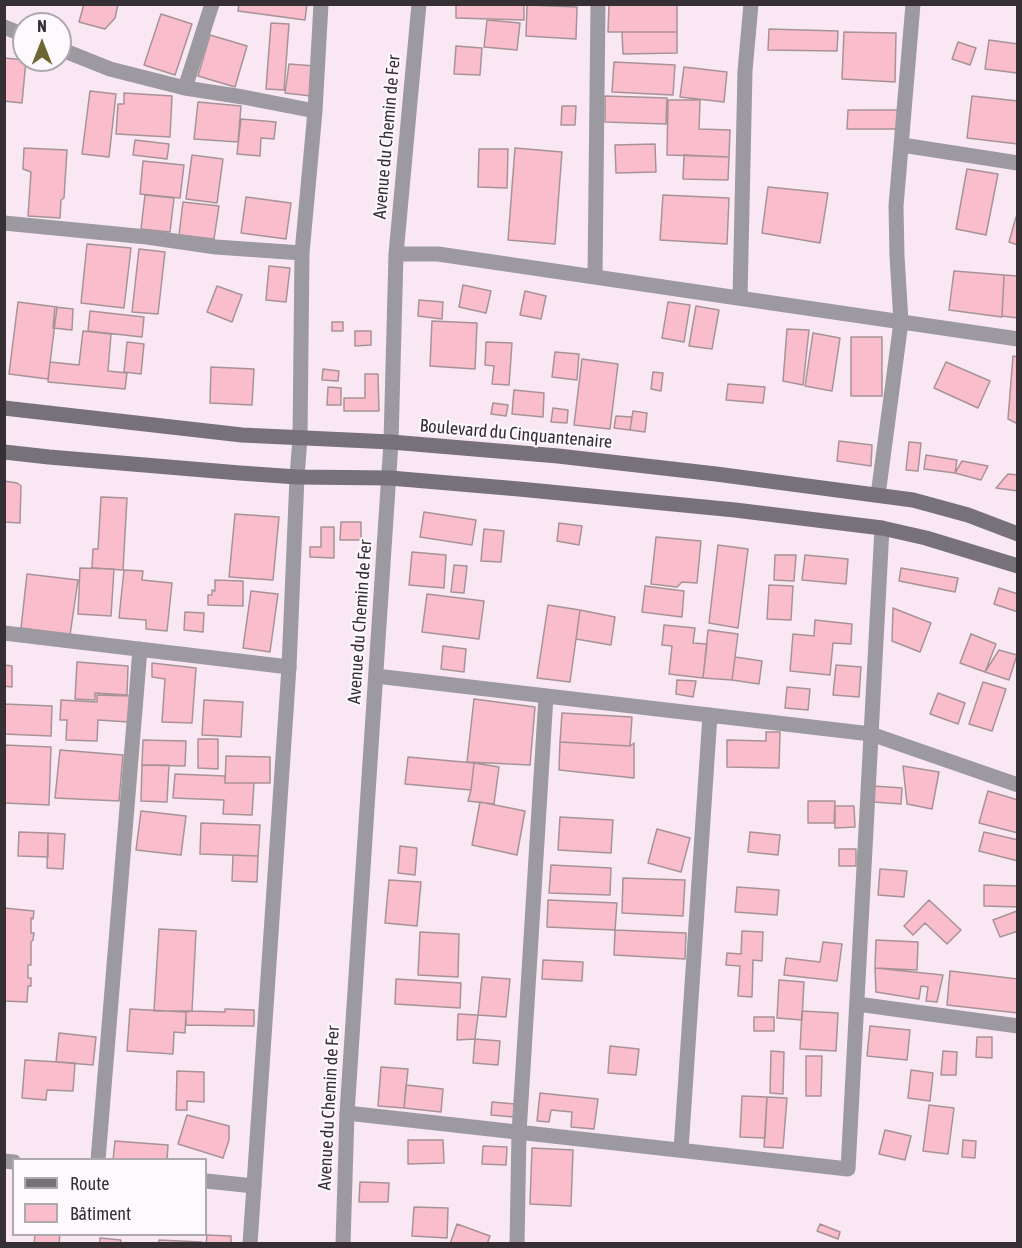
<!DOCTYPE html>
<html>
<head>
<meta charset="utf-8">
<style>
	body { margin:0 }
	#map { position:relative; width:1022px; height:1248px; overflow:hidden; background:#f9e7f3; font-family:"Asap Condensed",sans-serif }
	canvas { display:block }
	.frame { position:absolute; inset:0; border:6px solid #363034; pointer-events:none }
	.legend { position:absolute; left:12px; top:1158px; width:195px; height:78px; box-sizing:border-box; background:#fdf9fc; border:2px solid #ada9ac; margin:0; padding:8px 10px; list-style:none; font-size:18px; color:#363034 }
	.legend li { display:flex; align-items:center; gap:12px; height:30px }
	.legend b { width:30px; border:2px solid #ada9ac }
	.north { position:absolute; left:12px; top:12px; width:60px; height:60px; box-sizing:border-box; background:#fdf9fc; border:2px solid #ada9ac; border-radius:50%; rotate:0deg; font-size:16px; font-weight:700; line-height:24px; text-align:center; color:#363034 }
	.north::after { content:''; display:block; margin:auto; width:21px; height:27px; background:#6e6633; clip-path:polygon(50% 0,100% 100%,50% 72%,0 100%) }
</style>
</head>
<body>
<div id="map">
<canvas width="1022" height="1248"></canvas>
<div class="frame"></div>
<ul class="legend">
<li><b style="height:8px;background:#77717a"></b>Route</li>
<li><b style="height:16px;background:#f9bdcb"></b>Bâtiment</li>
</ul>
<div class="north">N</div>
</div>
<script>
const ctx = document.querySelector('canvas').getContext('2d');
ctx.lineJoin = 'round';
function paint(path, color) { ctx.fillStyle = color; ctx.fill(path, 'evenodd'); }
function strokePath(path, color, width, dash) { ctx.strokeStyle = color; ctx.lineWidth = width; ctx.lineCap = dash ? 'butt' : 'round'; ctx.setLineDash(dash || []); ctx.stroke(path); }
function write(font, color, halo, rows, align = 'center') {
  ctx.font = font + ' "Asap Condensed",sans-serif'; ctx.lineWidth = 4.5; ctx.setLineDash([]); ctx.textBaseline = 'middle'; ctx.strokeStyle = halo; ctx.fillStyle = color; for (const [text, x, y, turn = 0] of rows) {
    ctx.save(); ctx.translate(x, y); ctx.rotate((+turn || 0) * Math.PI / 180); ctx.textAlign = isNaN(turn) ? turn : align; if (halo) ctx.strokeText(text, 0, 0); ctx.fillText(text, 0, 0); ctx.restore();
  }
}
const building = new Path2D(`
	M84,4H118L115,18L105,29L79,22Z
	M239,4H307L305,20L238,11Z
	M456,4H524V20L456,18Z
	M609,4H677V32H608Z
	M527,5L577,7L576,39L526,36Z
	M161,14L192,24L175,75L144,65Z
	M487,20L520,23L517,50L484,47Z
	M271,23L289,24L284,90L266,89Z
	M769,29L838,31L837,51L768,50Z
	M622,32H677V53L623,54Z
	M844,32L896,33L895,82L842,79Z
	M210,35L247,46L235,87L198,76Z
	M989,40L1018,44L1017,73L985,69Z
	M958,42L976,48L970,65L952,59Z
	M456,46L482,48L480,75L454,74Z
	M4,58L26,60L22,103L4,101Z
	M614,62L675,65L673,95L612,92Z
	M289,64L315,66L311,96L285,93Z
	M684,67L727,72L724,102L680,97Z
	M90,91L116,94L109,157L82,154Z
	M124,93L172,96L170,137L116,134L118,104H124Z
	M605,96L667,98L666,124L605,122Z
	M972,96L1018,101V144L967,138Z
	M668,100H700L699,129L730,130L729,157L667,155Z
	M198,102L241,106L238,142L194,139Z
	M562,106H576L575,125H561Z
	M848,110H898V129H847Z
	M241,119L276,122L274,139L261,138L260,156L237,154Z
	M135,140L169,144L167,159L133,155Z
	M655,144L656,172L616,173L615,145Z
	M24,148L67,150L64,198L61,200L60,218L28,216L31,172L23,169Z
	M515,148L562,152L555,244L508,240Z
	M479,149H508L507,188L478,187Z
	M192,155L223,159L217,203L186,199Z
	M684,155L729,157L728,180L683,179Z
	M143,161L184,165L180,198L140,194Z
	M967,169L998,174L986,235L956,229Z
	M768,187L828,193L820,243L762,233Z
	M145,195L174,198L170,232L141,229Z
	M663,195L729,198L727,244L660,240Z
	M246,197L291,203L286,239L241,233Z
	M183,202L219,206L214,239L179,235Z
	M1016,217L1018,218V245L1009,242Z
	M87,244L131,248L124,308L81,303Z
	M139,249L165,252L158,314L132,312Z
	M269,266L290,268L286,302L266,300Z
	M954,271L1004,275L1002,317L949,310Z
	M1004,275L1018,276V318L1002,316Z
	M463,285L491,291L486,313L459,307Z
	M217,286L242,295L232,322L207,312Z
	M525,291L546,296L541,319L520,315Z
	M419,300L443,302L442,319L418,316Z
	M18,302L57,307L48,379L9,374Z
	M668,302L690,305L684,342L662,338Z
	M696,306L719,310L712,349L689,346Z
	M55,307L73,309L72,330L53,328Z
	M90,311L144,317L142,337L88,331Z
	M432,321L477,323L475,369L430,366Z
	M332,322H343V331H332Z
	M787,329L809,330L803,385L783,381Z
	M83,331L111,334L108,371L127,373L125,389L48,382L50,362L79,365Z
	M355,331H371V345L355,346Z
	M813,333L840,338L832,391L805,386Z
	M851,337H882V396H851Z
	M127,342L144,344L141,374L124,372Z
	M486,342L512,343L509,385L492,384L494,366L485,365Z
	M555,352L579,354L577,380L552,377Z
	M1013,356L1018,357V424L1008,419Z
	M582,359L618,364L610,429L574,425Z
	M946,362L990,381L978,408L934,388Z
	M211,367L254,369L252,405L210,403Z
	M323,369L339,371L338,381L322,380Z
	M653,372L663,373L661,391L651,389Z
	M365,374H378L379,411H344V398H365Z
	M728,384L765,387L763,403L726,400Z
	M328,387L341,388V405H327Z
	M514,390L544,393L543,417L512,414Z
	M493,403L508,405L506,416L491,414Z
	M553,408L568,410L567,423L551,422Z
	M633,411L647,413L645,432L630,430Z
	M616,416L632,417L630,430L614,428Z
	M839,441L872,445L871,466L837,461Z
	M909,442L921,443L918,471L906,470Z
	M926,455L957,460L955,473L924,469Z
	M962,461L988,466L981,480L955,473Z
	M1008,474L1018,475V491L996,488Z
	M4,481L17,483L21,486L20,523L4,522Z
	M101,497L127,498L123,570L92,568L93,549H98Z
	M424,512L476,520L472,545L420,537Z
	M235,514L279,517L273,580L229,577Z
	M341,522H361V540H340Z
	M559,523L582,526L579,545L557,541Z
	M321,527H334V558L310,557V547H321Z
	M484,529L504,531L501,562L481,561Z
	M656,537L701,541L697,583L682,582L677,587L651,584Z
	M718,545L748,549L738,628L709,623Z
	M412,552L446,555L444,588L409,585Z
	M775,555H796L794,581L774,580Z
	M805,555L848,559L846,584L802,580Z
	M454,565L467,566L464,593L451,592Z
	M80,568L114,569L111,616L78,614Z
	M901,568L958,578L955,592L899,581Z
	M124,570L143,571L142,580L172,583L167,631L146,629V620L119,618Z
	M27,574L78,580L70,635L21,628Z
	M215,580L243,581V606L208,605V595H212V590L215,591Z
	M769,585L793,586L791,620L767,619Z
	M645,586L684,591L682,617L642,612Z
	M999,588L1018,594V612L994,604Z
	M251,591L278,594L270,652L243,648Z
	M427,594L484,601L479,639L422,632Z
	M548,605L580,610L570,682L537,678Z
	M893,608L931,623L920,652L892,641Z
	M580,610L615,617L611,645L576,639Z
	M185,612L204,613L203,632L184,630Z
	M815,620L852,624L851,644L833,643L830,675L790,671L793,634L814,636Z
	M664,625L695,628L693,643L707,644L703,678L669,674L672,646L662,645Z
	M708,630L738,634L732,680L703,678Z
	M971,634L996,644L985,672L960,663Z
	M443,646L466,649L464,672L441,669Z
	M999,650L1017,655L1009,680L985,672Z
	M735,657L762,661L759,684L732,680Z
	M77,662L128,666L127,695L95,693V700L75,699Z
	M152,663L196,668L192,723L162,722L165,679L152,677Z
	M4,665L12,666V687L4,686Z
	M836,665L861,667L859,697L833,695Z
	M677,680L696,681L693,697L676,694Z
	M983,682L1006,689L992,731L969,724Z
	M787,687L810,689L808,710L785,708Z
	M938,693L965,703L958,724L930,714Z
	M97,695L131,696L129,722L98,720L97,741L66,740L67,720H60L61,700L97,702Z
	M474,699L535,707L530,765L467,762Z
	M204,700L243,702L241,737L202,735Z
	M4,704L52,706L51,736L4,734Z
	M562,713L632,717L630,746L560,742Z
	M766,732H780L779,768L727,767V740L766,741Z
	M198,739H218V769L198,768Z
	M143,740L186,741L185,766L142,765Z
	M560,742L630,746L634,743V778L559,770Z
	M4,745L51,747L49,805L4,803Z
	M60,750L123,755L119,801L55,798Z
	M226,756L270,757V783H225Z
	M408,757L474,763L471,790L405,784Z
	M474,763L499,767L494,804L468,801L471,790Z
	M142,765H169L167,802L141,801Z
	M903,766L939,772L932,809L907,804Z
	M175,774L225,776V783H254L252,815L223,814L224,800L173,798Z
	M874,786L902,788L901,804L873,802Z
	M988,791L1018,800V833L979,823Z
	M808,801H835L834,823H808Z
	M480,802L525,811L517,855L472,845Z
	M835,806H854L855,827L835,828Z
	M141,811L186,816L181,855L136,850Z
	M560,817L613,820L611,853L558,850Z
	M201,823L260,825L258,856L200,854Z
	M657,829L690,838L681,872L648,863Z
	M19,832L48,833V857L18,856Z
	M750,832L780,835L778,855L748,852Z
	M984,832L1018,840V861L979,851Z
	M48,833L65,834L63,869L47,868Z
	M400,846L417,848L415,875L398,873Z
	M839,849H856V866H839Z
	M233,855L258,856L257,882L232,881Z
	M551,865L611,868L610,895L549,893Z
	M880,869L907,871L904,897L878,895Z
	M623,878L685,880L683,916L622,913Z
	M389,880L421,882L417,926L385,923Z
	M984,885L1018,886V907L984,906Z
	M737,887L779,890L777,915L735,912Z
	M548,900L617,903L615,930L547,927Z
	M929,900L961,930L947,944L925,923L913,935L904,926Z
	M4,908L34,911L33,919L31,918V933H34L33,940L31,942V965H28V978H31V986H28L27,1002L4,1001Z
	M1017,911L1018,931L1000,937L993,920Z
	M159,929L196,931L192,1011H154Z
	M615,930L686,933L685,959L614,955Z
	M742,931L763,932L762,961L753,960L752,997L738,996L740,966L726,965L727,953L741,954Z
	M420,932L459,934L458,977L418,975Z
	M876,940L918,942L917,970L875,968Z
	M823,942L842,944L837,981L784,975L786,958L820,962Z
	M543,960L583,962L582,981L542,979Z
	M875,968L943,975L937,1002L926,1001L928,987L921,986L919,999L876,992Z
	M950,971L1018,979V1013L947,1005Z
	M482,977L510,979L506,1017L478,1015Z
	M396,979L461,983L460,1008L395,1004Z
	M779,980L804,982L802,1020L777,1018Z
	M130,1009L186,1012L185,1033L174,1032L173,1054L127,1051Z
	M225,1009L254,1010V1026L186,1025V1012L192,1011L225,1012Z
	M802,1011L838,1013L836,1051L800,1049Z
	M458,1014L478,1015L475,1039L457,1040Z
	M754,1017H774V1031H754Z
	M870,1026L910,1030L907,1060L867,1056Z
	M59,1033L96,1037L93,1065L56,1062Z
	M977,1037H992V1058L976,1057Z
	M475,1039L500,1041L498,1065L473,1063Z
	M610,1046L639,1049L636,1075L608,1073Z
	M771,1051L784,1052L783,1094L770,1093Z
	M943,1051L957,1052L956,1075H941Z
	M806,1056H822L821,1096H806Z
	M25,1060L75,1063L73,1091L47,1090L46,1100L22,1098Z
	M381,1067L408,1069L404,1108L378,1106Z
	M911,1070L933,1073L930,1101L908,1098Z
	M177,1071L204,1072V1102L187,1101V1110H176Z
	M406,1085L443,1089L441,1112L404,1108Z
	M540,1093L598,1099L594,1129L571,1127L572,1112L551,1110L549,1122L537,1121Z
	M742,1096L767,1097L765,1138L740,1137Z
	M767,1097L787,1098L783,1148L764,1147Z
	M492,1102L515,1104L514,1117L491,1115Z
	M929,1105L954,1108L948,1154L923,1151Z
	M187,1115L229,1126V1140L223,1158L178,1144Z
	M885,1130L911,1136L905,1160L879,1154Z
	M408,1140H443L444,1163L408,1164Z
	M963,1140L976,1141L975,1158L962,1157Z
	M115,1141L168,1145L167,1160H113Z
	M483,1146L507,1147L506,1165L482,1164Z
	M532,1148L573,1150L571,1206L530,1204Z
	M360,1182L389,1183L388,1202H359Z
	M414,1207L448,1208L447,1238L412,1236Z
	M457,1224L490,1236L487,1244H450Z
	M820,1224L840,1232L838,1239L817,1231Z
	M35,1234H60L59,1244H34Z
	M207,1235L231,1236V1244H206Z
	M100,1238L121,1240L120,1244H100Z
	M159,1240L202,1242V1244H159Z`);
paint(building, '#f9bdcb');
strokePath(building, '#a79397', 1.5);
strokePath(new Path2D(`
	M4,27L24,35
	M60,49L110,69L185,88L243,97L315,111
	M185,88L212,4
	M902,145L1018,163
	M4,223L147,237L216,247L302,253
	M396,254H438L1018,339
	M595,277L598,4
	M740,298L745,71L751,4
	M300,438L302,253L315,111L321,4
	M391,442L396,254L419,4
	M878,495L901,322L897,256L896,206L913,4
	M4,633L289,667
	M376,676L871,734L1018,785
	M857,1004L1018,1026
	M347,1113L848,1169L882,528
	M681,1150L710,715
	M98,1160L140,649
	M4,1161L14,1162
	M206,1181L254,1186
	M517,1244L519,1133L546,696`), '#9d99a0', 15);
strokePath(new Path2D(`
	M250,1244L289,667L297,477L300,438
	M343,1244L347,1113L391,442`), '#9d99a0', 15);
strokePath(new Path2D(`
	M4,408L242,435L391,442L558,456L716,474L913,500L968,515L1018,534
	M4,452L49,457L240,473L297,477L390,478L519,489L735,510L882,528L926,538L1018,566`), '#77717a', 15);
write('18px', '#363034', '#fdf9fc', [
	["Avenue du Chemin de Fer",387,137,-85],
	["Boulevard du Cinquantenaire",516,434,5],
	["Avenue du Chemin de Fer",360,622,-86],
	["Avenue du Chemin de Fer",329,1108,-87]
]);
</script>
</body>
</html>
